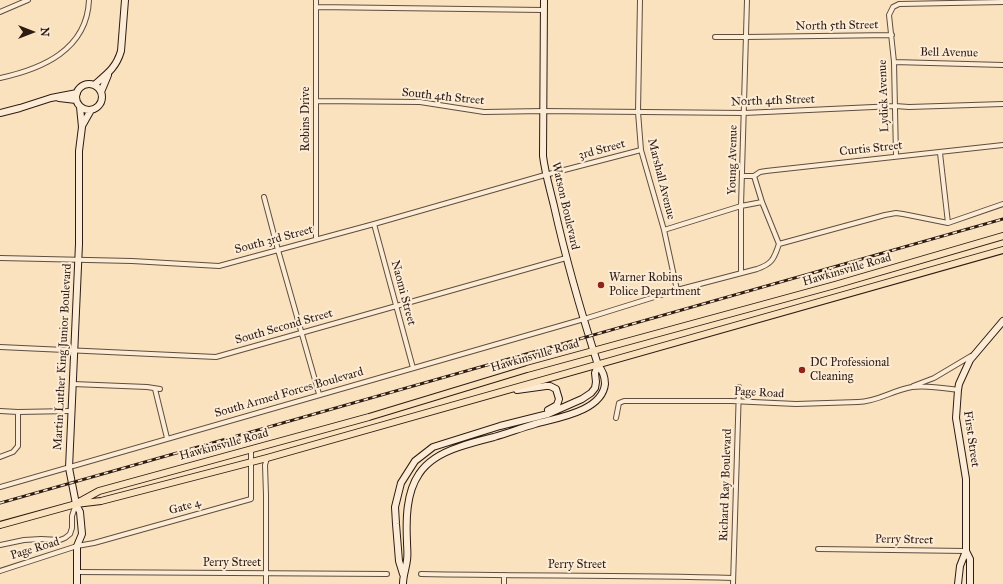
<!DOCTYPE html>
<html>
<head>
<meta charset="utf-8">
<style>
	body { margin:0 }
	#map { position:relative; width:1003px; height:584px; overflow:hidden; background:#fae2be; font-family:"IM FELL Great Primer",serif }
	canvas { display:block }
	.north { position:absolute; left:12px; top:12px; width:40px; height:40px; -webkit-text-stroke:3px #fcecd5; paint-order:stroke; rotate:90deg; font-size:11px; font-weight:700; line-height:16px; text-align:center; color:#2d1b14 }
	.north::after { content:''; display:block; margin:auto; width:14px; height:18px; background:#2d1b14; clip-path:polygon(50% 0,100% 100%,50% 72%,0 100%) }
</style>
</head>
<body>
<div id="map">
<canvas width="1003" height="584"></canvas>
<div class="north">N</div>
</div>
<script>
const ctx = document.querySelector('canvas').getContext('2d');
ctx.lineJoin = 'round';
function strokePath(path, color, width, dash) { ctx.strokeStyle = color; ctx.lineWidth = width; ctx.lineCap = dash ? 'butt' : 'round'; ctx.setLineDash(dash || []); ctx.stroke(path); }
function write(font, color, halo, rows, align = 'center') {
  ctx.font = font + ' "IM FELL Great Primer",serif'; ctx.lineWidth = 4; ctx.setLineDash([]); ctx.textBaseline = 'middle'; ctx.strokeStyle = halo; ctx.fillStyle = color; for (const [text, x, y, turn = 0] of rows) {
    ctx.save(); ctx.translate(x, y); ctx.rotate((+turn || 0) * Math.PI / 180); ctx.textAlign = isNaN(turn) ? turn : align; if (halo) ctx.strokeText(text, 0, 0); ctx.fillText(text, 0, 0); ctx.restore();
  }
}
const street = new Path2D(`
	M316,0V239
	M640,0L638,112L641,150L664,230L677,290
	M316,7L543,10
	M0,12L28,0
	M715,37H746L892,35
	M894,62L1003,65
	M0,78C42,69 87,50 89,0
	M317,101L420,102L484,112L543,111L744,113L895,106L909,107L1003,104
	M940,153L948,223
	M896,156L894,62L889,15L893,7L899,4L1003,2
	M742,176H754L760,172L766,171L1003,145
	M754,176L762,202L779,244
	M264,197L278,250L319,394
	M374,224L413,368
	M664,230L741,206L762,202
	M0,258L132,261L219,266L374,224L545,175L641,150
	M741,273V206L747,0
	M0,347L216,357L566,258
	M73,384L147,387L160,389
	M913,386L934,378L971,356
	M155,389L167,438
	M0,411L18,412V446L13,452L0,457
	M18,412L71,411
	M616,418L619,403L624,401H731L796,404L858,402C877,402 893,390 912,387C927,385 943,388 958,390
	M0,487L584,319L677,290L757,269C772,264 774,259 779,244L885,215L896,213L903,214L948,223L1003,204
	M0,545L24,540L41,539L60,540L65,538L70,534L72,528V516L76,504
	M818,549L966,551
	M0,571L77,546L94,543L251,499V449
	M77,572L387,574
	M421,574C525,576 629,575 733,578
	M266,584V495L265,465L267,458
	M504,584V575
	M733,584L739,387`);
const secondary = new Path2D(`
	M76 97a13 13 0 1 1 26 0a13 13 0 1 1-26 0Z
	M94,85C107,74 116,68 121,51L125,0
	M101,92L108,75
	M59,98L76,100
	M0,113L20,108L51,98L77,93
	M82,126L91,110
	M517,390L546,386H550L556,389L559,399L557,405L548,410
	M966,551L970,559V584
	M403,574L399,561L396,524L395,507L401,483L415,461L433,447L500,426L548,414L582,399L591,393L595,388L596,382L595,373L598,365
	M77,584V546L82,534L80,512L76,504L69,468L79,244V151L82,127L80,107
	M403,584C403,575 406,569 407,560C408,554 407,548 407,542C406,520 406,493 419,474C428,460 444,452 459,447C470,443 482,440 494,437C508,433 521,428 535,424C555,418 602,412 605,384C605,376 603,371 598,365C581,312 566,260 554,206C550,189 545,173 543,156L544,0
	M958,584L960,566L966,551V479L956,418L958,390L959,384L970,360L1003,321`);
const primary = new Path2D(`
	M79,502L99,491L369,417L527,369L835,285L1003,236
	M0,525L76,504L101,501L267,458L1003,250`);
strokePath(street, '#604d3e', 6);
strokePath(secondary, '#2d1b14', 8);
strokePath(primary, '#2d1b14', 8);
strokePath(street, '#fcecd5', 4);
strokePath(secondary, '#fcecd5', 6);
strokePath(primary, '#fae2be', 6);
const rail = new Path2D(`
	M0,503L1003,219`);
strokePath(rail, '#2d1b14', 3);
strokePath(rail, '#fcecd5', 1.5, [4.5]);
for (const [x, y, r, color] of [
	[601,285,4,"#8f2418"],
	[802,370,4,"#8f2418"]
]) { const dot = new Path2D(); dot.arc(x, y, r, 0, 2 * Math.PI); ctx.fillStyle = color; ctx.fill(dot); strokePath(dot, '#fcecd5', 1.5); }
write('12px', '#2d1b14', '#fcecd5', [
	["North 5th Street",837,26,-1],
	["Bell Avenue",949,53,1],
	["Lydick Avenue",884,96,-92],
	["South 4th Street",443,97,6],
	["North 4th Street",773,101,-2],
	["Robins Drive",306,119,-90],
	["Curtis Street",871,149,-6],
	["3rd Street",602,150,-15],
	["Young Avenue",733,160,-89],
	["Marshall Avenue",661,179,76],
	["Watson Boulevard",565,206,77],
	["South 3rd Street",274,240,-15],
	["Hawkinsville Road",847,270,-16],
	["Naomi Street",403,293,75],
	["South Second Street",284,327,-16],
	["Hawkinsville Road",535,356,-16],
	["Martin Luther King Junior Boulevard",63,357,-87],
	["South Armed Forces Boulevard",289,393,-16],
	["Page Road",759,393,3],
	["First Street",971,439,82],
	["Hawkinsville Road",224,445,-15],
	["Richard Ray Boulevard",726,485,-88],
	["Gate 4",185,507,-16],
	["Perry Street",904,540,1],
	["Page Road",35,549,-17],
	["Perry Street",232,563],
	["Perry Street",577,565]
]);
write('12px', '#2d1b14', '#fcecd5', [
	["Warner Robins",609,278],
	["Police Department",609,292],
	["DC Professional",810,363],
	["Cleaning",810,377]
], 'left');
</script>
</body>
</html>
